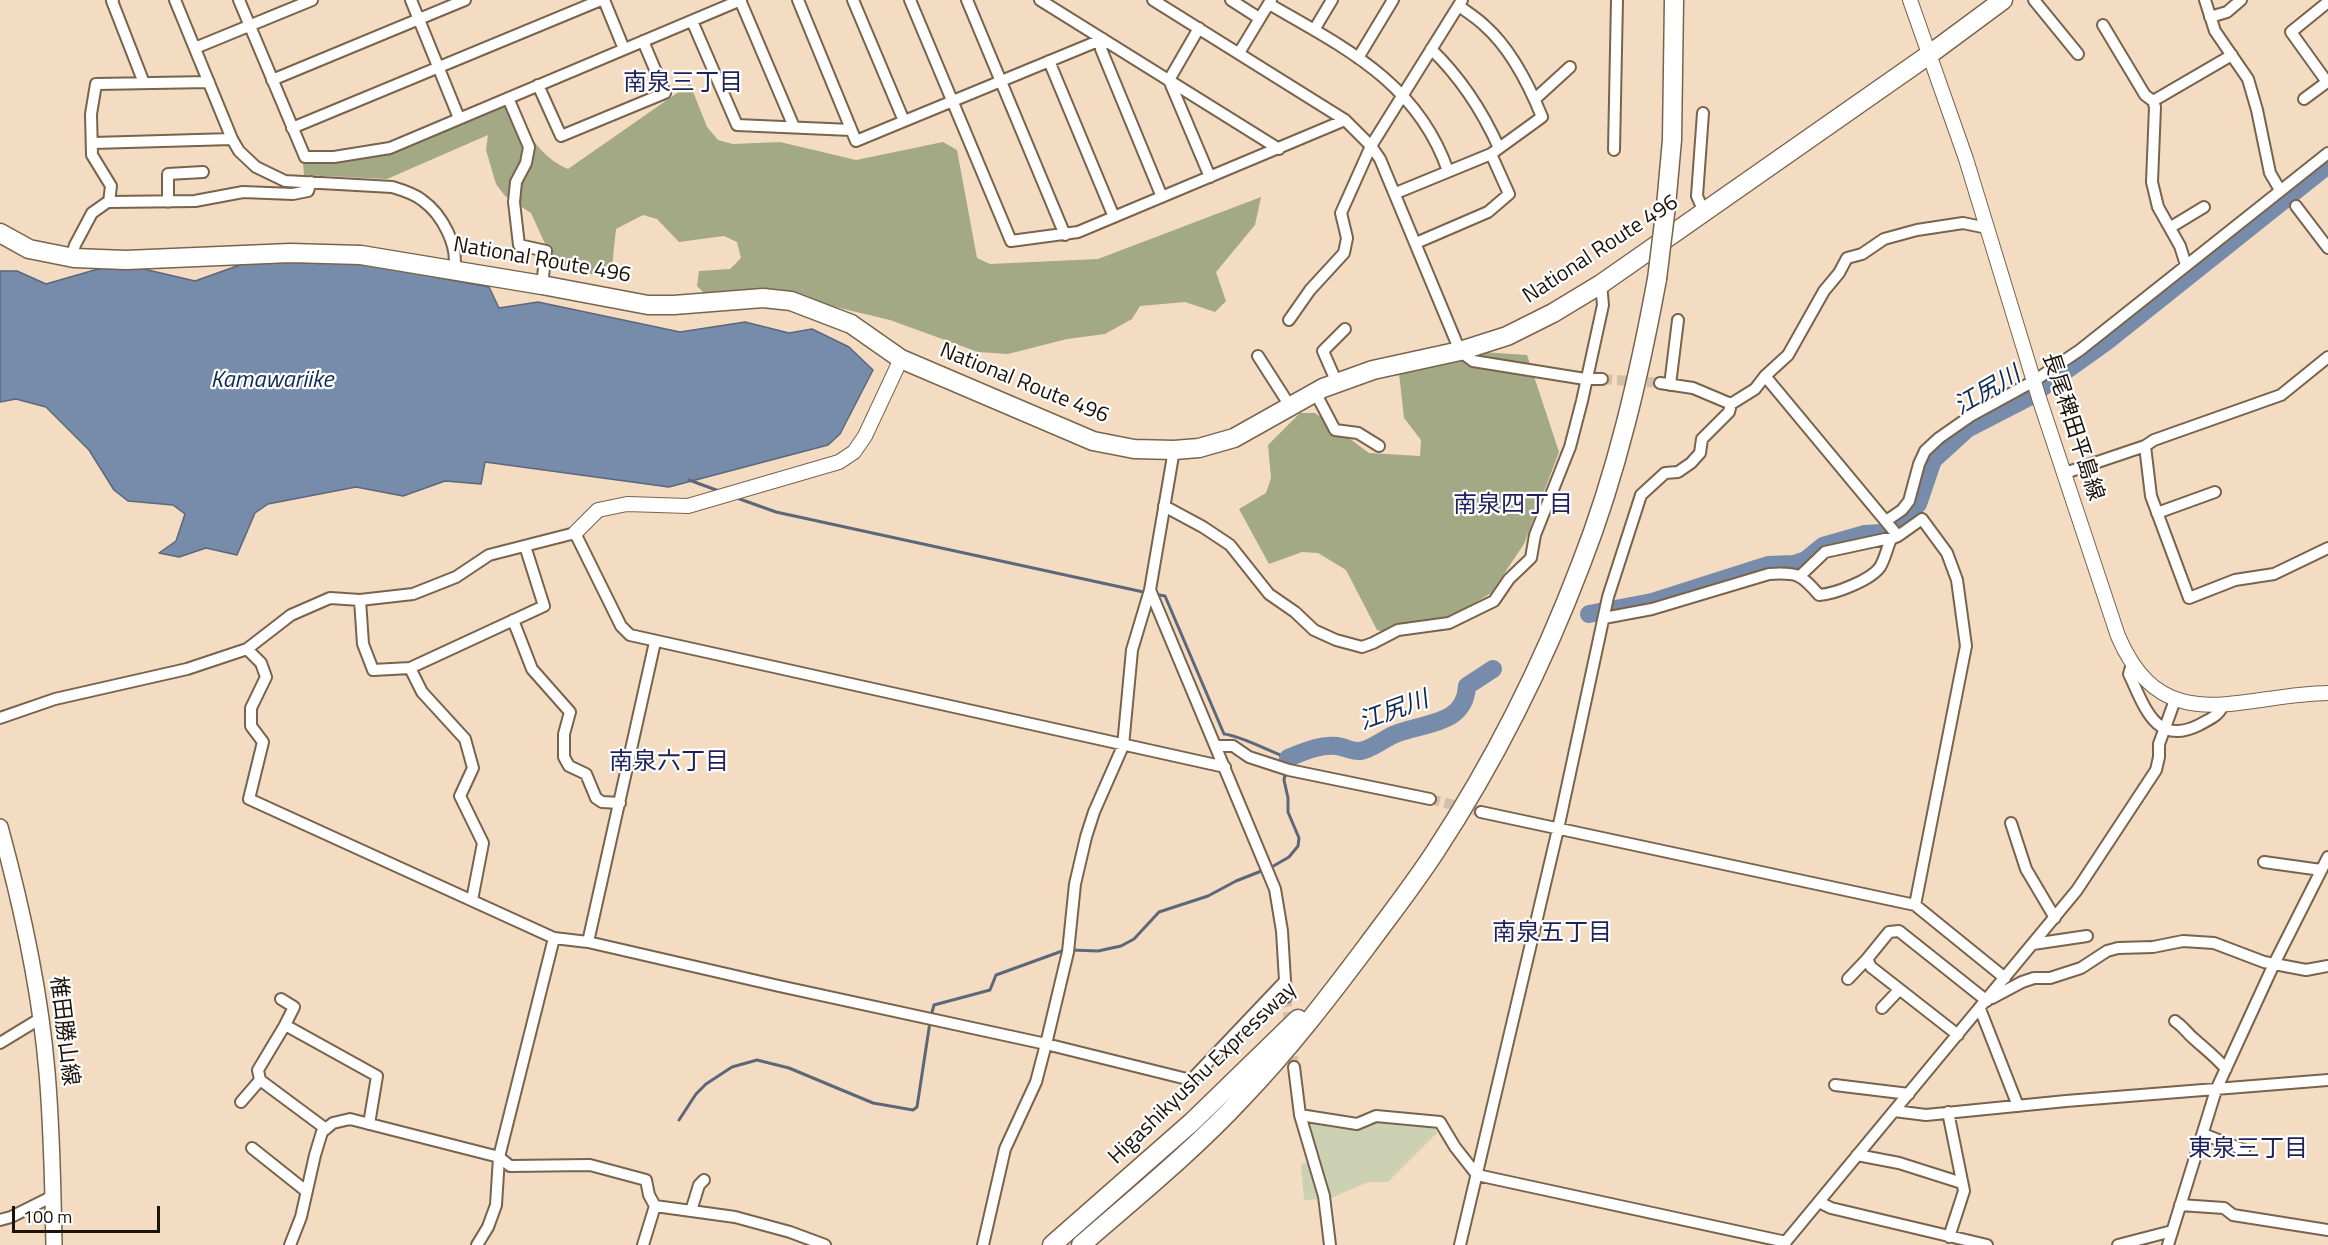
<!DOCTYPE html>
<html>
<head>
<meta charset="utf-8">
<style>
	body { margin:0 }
	#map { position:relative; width:2328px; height:1245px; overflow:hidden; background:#f4dcc2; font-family:"Titillium Web",sans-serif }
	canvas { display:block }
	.scale { position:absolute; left:12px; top:1206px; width:148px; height:27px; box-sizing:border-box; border:3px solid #1c140a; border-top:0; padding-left:8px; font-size:18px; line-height:21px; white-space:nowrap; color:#1c140a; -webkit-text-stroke:4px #fff; paint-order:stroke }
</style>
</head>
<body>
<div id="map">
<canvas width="2328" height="1245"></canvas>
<div class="scale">100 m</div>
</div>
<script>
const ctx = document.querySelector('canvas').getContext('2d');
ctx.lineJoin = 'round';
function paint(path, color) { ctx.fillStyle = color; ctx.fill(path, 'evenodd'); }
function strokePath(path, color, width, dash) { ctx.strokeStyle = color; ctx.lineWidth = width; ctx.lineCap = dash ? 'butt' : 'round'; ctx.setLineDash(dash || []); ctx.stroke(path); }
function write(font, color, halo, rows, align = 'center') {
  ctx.font = font + ' "Titillium Web","Noto Sans JP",sans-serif'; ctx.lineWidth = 4.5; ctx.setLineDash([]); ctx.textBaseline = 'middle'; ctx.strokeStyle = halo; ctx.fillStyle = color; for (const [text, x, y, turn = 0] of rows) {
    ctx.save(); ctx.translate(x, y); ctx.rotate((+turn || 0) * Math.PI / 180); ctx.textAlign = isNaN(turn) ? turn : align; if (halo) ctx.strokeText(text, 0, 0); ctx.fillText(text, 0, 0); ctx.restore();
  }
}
paint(new Path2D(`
	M1377,1121L1434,1126L1437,1133L1388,1182H1368L1329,1199L1306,1122L1360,1127Z
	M1311,1161L1321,1199L1304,1200L1301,1164Z`), '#ccd1b4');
paint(new Path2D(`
	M690,84L707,127L718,140L733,144L780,142L856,160L943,142L957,150L977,258L990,264L1098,259L1261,197L1255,225L1216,272L1226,301L1215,312L1185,302L1140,306L1132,319L1105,334L1067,339L1008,354L978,352L890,320L785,295L708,297L697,286L699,271L730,269L741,258L737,242L724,236L679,242L657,219L643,215L616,229L611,276L565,272L552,259L531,213L505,196L496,184L486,150L488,135L387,179L304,175L303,163L377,156L511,102C526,130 538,156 568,169Z
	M1482,352L1527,355L1559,452L1524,544L1491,593L1450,618L1392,633L1377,630L1346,570L1318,553L1302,552L1269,564L1239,509L1266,493L1271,478L1268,445L1300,413H1315L1369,453L1420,456L1421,440L1404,418L1399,373Z`), '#a3a984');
const water = new Path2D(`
	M251,261L353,262L489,287L499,308L538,302L680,332L745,322L789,333L812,329L849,347L873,370L840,434L828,445L669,487L485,462L481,484L445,481L403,496L356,487L268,504L255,513L237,555L206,548L179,557L159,553L176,541L185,514L173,505L128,501L114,490L89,450L46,407L16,399L0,402V271H17L46,284L105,267H135L195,281Z`);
paint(water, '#778baa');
strokePath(water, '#5c677a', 1.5);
strokePath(new Path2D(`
	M689,480L719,491
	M737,498L776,512L1148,593
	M1154,594L1165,596L1224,734C1239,735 1271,752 1288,758L1284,780L1288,798V812L1299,838L1298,846L1289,857L1270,868
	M1071,950L1098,951L1121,946L1134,939L1159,912L1208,896L1236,881L1264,870
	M931,1016L934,1005L990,990L996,975L1065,950
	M679,1120L696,1094L706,1084L732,1067L757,1060L789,1068L873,1103L913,1110L917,1107L930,1022`), '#5c677a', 3);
strokePath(new Path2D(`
	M1589,614L1652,602L1768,565L1794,564L1806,560L1823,546L1865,534L1882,533L1899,523L1918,504L1933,460L1967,429L2029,397L2106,342L2328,165
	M1288,758C1303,752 1321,744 1337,746C1345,747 1352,752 1360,751C1372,749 1382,740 1393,735C1421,722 1465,727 1467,686L1493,669`), '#778baa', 18);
strokePath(new Path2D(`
	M1602,379L1660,383
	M1430,799L1481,812
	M1286,997L1294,1067`), '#d4bea6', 10, [10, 5]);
const street = new Path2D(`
	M113,0L112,1L144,83
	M175,0L232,139L239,151L256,167L285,181L392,187C402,190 413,193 422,200C442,214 459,246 454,270
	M239,0L305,157H334L390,148L741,0
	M411,0L459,118
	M604,0L624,49
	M740,0L794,127
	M798,0L856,141L1103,39
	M853,0L904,121
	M910,0L1011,241L1078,232L1345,120
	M967,0L1065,235
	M1040,0L1279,149
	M1153,0L1345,120L1371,146L1380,159L1460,351L1473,361L1585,379H1602
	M1231,0L1259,18
	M2034,0L2078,54
	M2205,0L2215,31L2248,79L2257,110L2270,173L2280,190
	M1269,4C1345,48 1417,82 1448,171
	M2210,17L2227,12L2241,0
	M692,21L737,125L851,130
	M2103,25L2145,95L2153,101
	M1314,30L1332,0
	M1103,39L1101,49L1162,197
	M195,48L312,0
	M1431,49C1461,78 1482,110 1499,148
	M1239,53L1271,0
	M1358,58L1393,0
	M1049,61L1114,217
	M272,80L465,0
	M1169,80L1210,177
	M1169,80L1199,28
	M209,82L96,84L91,114L92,155L111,186L109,202L195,201L243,192L293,194L308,191L311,182
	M538,85L561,136L665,93L643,41
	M508,98L529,147L526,163L516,182L514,202L519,245L546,251L542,285
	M1535,99L1570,67
	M2304,99L2327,82L2291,32L2328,2
	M1703,113L1697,196L1704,212
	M292,128L601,0
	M93,143L232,139
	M1614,150L1617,0
	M1396,193L1491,154L1542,117C1529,85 1511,49 1485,26C1477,18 1467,12 1459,6
	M168,202V174L203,172
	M2296,206L2328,248
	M2171,227L2204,207
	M1416,243L1488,212L1509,194L1491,154
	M71,258L75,245L92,213L109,201
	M2186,265L2180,246L2158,207L2152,182L2155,107L2153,101L2232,55
	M1289,320L1310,290L1344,253L1347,238L1341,213L1371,146L1462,0
	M1258,356L1290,406
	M1765,376L1788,355L1824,291L1839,273L1847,258L1862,254L1884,239L1917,230L1963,223L1987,228
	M1337,383L1323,351L1345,329
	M1660,383L1693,388L1731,404L1755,389L1765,376L1898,536L1922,519L1947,553L1957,580L1966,646L1915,905
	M1670,385L1678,320
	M1315,392L1335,430L1358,433L1379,446
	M2145,446L2151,496L2189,598L2235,580L2274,574L2328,548
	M2065,473L2145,446L2154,440L2281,395L2328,357
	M1164,506L1203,527L1230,545L1269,594L1295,612L1314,630L1336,640L1362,647L1373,643L1398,630L1449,623L1494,601L1509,579L1531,558L1535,535L1570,447L1582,401L1603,305L1601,284
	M2157,513L2215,492
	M1886,521L1902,510L1909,501L1919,464L1925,451L1939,438L1972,415L2034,381L2080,350L2328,153
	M1801,575L1825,552L1885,539H1891
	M1150,590L1275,889L1282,931L1286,997
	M360,600L363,644L373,670L410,668L544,606L525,546
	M1604,618L1652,609L1769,574C1797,572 1801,574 1819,595C1835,594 1871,580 1880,567C1885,559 1887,548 1891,539L1898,536
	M513,620L532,669L570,712L564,734V757L569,766L586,774L596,798L602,802L620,803
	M247,649L261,663L266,677L251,708V726L263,742L249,799L554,938L588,942L779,986L1046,1044L1191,1080L1284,982
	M2132,664L2129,674C2144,705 2155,747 2199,725C2209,719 2218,717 2223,705
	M410,668L422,692L465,739L473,768L460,796L483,843L472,900
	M0,718L55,699L187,669L247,649L291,615L330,598L360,600L413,594L456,577L489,555L575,533L621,626L630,635L1225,767
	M1216,746H1233L1249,757L1289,770L1430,799
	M1481,812L1915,905L2005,978
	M2011,823L2026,869L2055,918
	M2264,862L2321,870
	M588,942L655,642
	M2033,944L2087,936
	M1848,979L1867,959
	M1992,998L2022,982L2034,978H2050L2081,968L2107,951L2118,948L2153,947L2183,941L2214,943L2264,962L2306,970L2328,966
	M281,999L294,1007L285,1025
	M1882,1008L1899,990
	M1980,1009L2018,1106
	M2175,1021C2185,1028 2186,1032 2193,1038C2204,1048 2216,1057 2226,1069
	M1958,1035L1871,967L1867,959L1889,932L1899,931L1987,1001
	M0,1043L41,1018
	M1294,1067L1300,1115L1324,1196L1330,1245
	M260,1080L326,1129
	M1835,1085L1909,1094
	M241,1102L260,1080L258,1070L285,1025L377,1076L369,1124
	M1894,1111L1926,1115L2066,1101L2328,1080
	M1948,1112L1964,1191L1949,1237
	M1300,1115L1357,1124L1376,1116L1440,1122L1455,1147L1477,1175L1786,1242
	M2203,1134L2244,1150
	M252,1148L306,1191
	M1857,1155L1899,1163L1962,1183
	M1819,1202L1831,1208L1987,1245
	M2180,1205L2224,1208L2233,1215L2328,1230
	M655,1206L735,1217L790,1232L825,1245
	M691,1211L699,1185L704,1180
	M0,1220L11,1217L53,1196
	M290,1245L301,1217L315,1155L322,1132L333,1123L350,1119L499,1157L510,1166L590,1165L646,1180L649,1195L655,1206L643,1245
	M477,1245L488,1227L496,1205L499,1157L554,938
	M983,1245L1005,1149L1036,1082L1046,1044L1068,952L1075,884L1086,837L1094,812L1123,746L1132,650L1150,590L1174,450
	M1460,1245L1558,829L1608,597L1641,495L1665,473L1678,472L1691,463L1700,453L1702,439L1729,412L1731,404
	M1783,1245L2077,890L2156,770L2159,757V744L2175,700
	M2118,1245L2172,1231
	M2168,1245L2216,1090L2274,964L2328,857`);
const secondary = new Path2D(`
	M1910,0L1966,159L2039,398L2118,636C2163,742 2241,694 2328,693
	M575,533L598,510L627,504L688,506L839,462L854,452L865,436L901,359`);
const primary = new Path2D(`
	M0,827C22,907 40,989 47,1072C52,1129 53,1188 54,1245`);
const highway = new Path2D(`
	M1666,206L1672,140L1674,0
	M0,233L29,249L74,258L126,260L290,253L361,255L542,285L648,305H674L763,298L791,301L851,324L901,359L1093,441L1134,449L1174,450L1199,448L1234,438L1323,388L1373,370L1460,351L1507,336L1553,313L1601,284L1930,54L2003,0
	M1052,1245L1192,1122L1298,1019
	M1081,1245C1136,1197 1193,1151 1243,1097C1288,1050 1328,998 1367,946C1390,915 1414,884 1435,852C1494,762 1543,664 1581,564C1617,472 1639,376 1657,279`);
strokePath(street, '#78634c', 14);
strokePath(secondary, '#78634c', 16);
strokePath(primary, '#78634c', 18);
strokePath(highway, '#78634c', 21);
strokePath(street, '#fff', 10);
strokePath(secondary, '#fff', 14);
strokePath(primary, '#fff', 15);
strokePath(highway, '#fff', 18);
const highwayBridge = new Path2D(`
	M1657,279L1666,206`);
strokePath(highwayBridge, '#78634c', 21, []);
strokePath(highwayBridge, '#fff', 18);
write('22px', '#1c140a', '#fff', [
	["National Route 496",1601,250,-33],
	["National Route 496",542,261,10],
	["National Route 496",1024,384,22],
	["長尾稗田平島線",2072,427,72],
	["椎田勝山線",63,1031,83],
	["Higashikyushu Expressway",1203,1074,-44]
]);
write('24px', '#1e225b', '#fff', [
	["南泉三丁目",683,84],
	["南泉四丁目",1513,506],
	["南泉六丁目",669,763],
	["南泉五丁目",1552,934],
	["東泉三丁目",2248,1150]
]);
write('italic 24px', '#0f2b54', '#fff', [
	["Kamawariike",272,381],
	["江尻川",1988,392,-30],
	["江尻川",1394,712,-20]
]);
</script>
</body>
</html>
